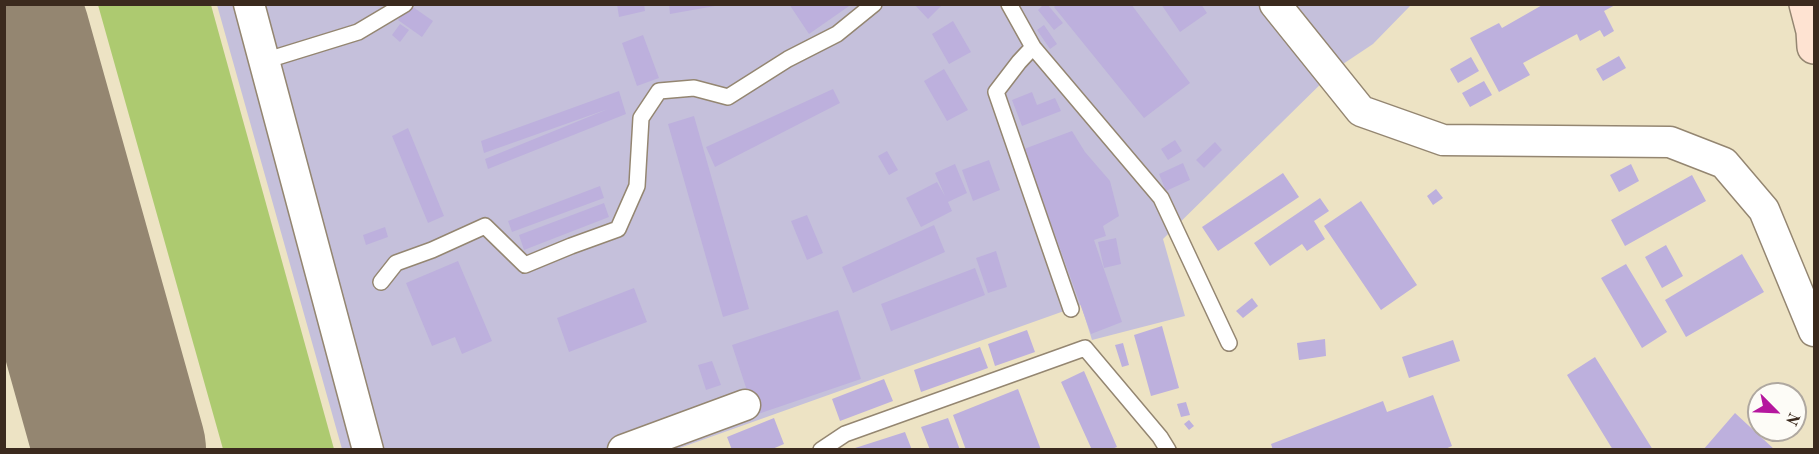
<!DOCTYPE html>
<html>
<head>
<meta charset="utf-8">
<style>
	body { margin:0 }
	#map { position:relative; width:1819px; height:454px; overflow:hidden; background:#ede3c4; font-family:"Old Standard TT",serif }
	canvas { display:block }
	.frame { position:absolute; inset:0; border:6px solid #3b2a1e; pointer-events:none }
	.north { position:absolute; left:1747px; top:382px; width:60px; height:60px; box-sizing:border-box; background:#fdfcf7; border:2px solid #afa8a0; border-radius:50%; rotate:114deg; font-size:16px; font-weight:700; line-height:24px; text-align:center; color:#3b2a1e }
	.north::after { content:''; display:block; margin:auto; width:21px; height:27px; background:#b5179e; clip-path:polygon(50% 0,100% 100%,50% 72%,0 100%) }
</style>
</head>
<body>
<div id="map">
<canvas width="1819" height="454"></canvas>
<div class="frame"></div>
<div class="north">N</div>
</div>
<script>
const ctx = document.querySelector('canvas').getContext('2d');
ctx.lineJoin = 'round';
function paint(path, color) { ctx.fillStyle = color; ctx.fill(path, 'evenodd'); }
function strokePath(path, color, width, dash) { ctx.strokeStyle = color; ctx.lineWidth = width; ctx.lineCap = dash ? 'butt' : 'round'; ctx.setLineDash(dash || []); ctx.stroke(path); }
paint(new Path2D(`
	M217,5H1411L1373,44L1337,68L1163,239L1185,316L1092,340L1081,305L674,450L342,449Z`), '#c5c0db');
paint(new Path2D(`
	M98,5H211L334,449H223Z`), '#adca70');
strokePath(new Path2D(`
	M4,36L120,450`), '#948671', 172);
paint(new Path2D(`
	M617,4H644L645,11L619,17Z
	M669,4H715V6L670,14Z
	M789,4H852L809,34Z
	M914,4H943L928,19Z
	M1044,4H1047L1063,23L1054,30L1038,10Z
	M1057,4H1131L1190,83L1144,118L1054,7Z
	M1161,4H1201L1207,13L1180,32Z
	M1544,4H1617L1604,11L1614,31L1604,37L1600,30L1580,41L1577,34L1523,63L1530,75L1499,92L1470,38L1499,23L1502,28Z
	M410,5L433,21L422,37L398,20Z
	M953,21L971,52L949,64L932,34Z
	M400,24L409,30L400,42L392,35Z
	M1044,25L1057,44L1050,49L1037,30Z
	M643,35L659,78L637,86L622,43Z
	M1619,56L1626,68L1603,81L1596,69Z
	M1471,57L1479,71L1458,83L1450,69Z
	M944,69L968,110L947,121L924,81Z
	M1484,81L1492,95L1470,107L1462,93Z
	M833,89L840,103L715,167L706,147Z
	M619,91L626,114L488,169L485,159L608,109L484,153L481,141Z
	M1032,92L1037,105L1055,98L1061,111L1022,126L1012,100Z
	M694,116L749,309L723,317L668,124Z
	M408,128L444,216L428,223L392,136Z
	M1072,131L1085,152L1110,181L1119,216L1103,226L1106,236L1094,240L1122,322L1091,334L1024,149Z
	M1175,140L1182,151L1168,160L1161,149Z
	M1215,142L1222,150L1204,168L1196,160Z
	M887,151L898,170L889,175L878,156Z
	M989,160L1000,190L973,201L962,170Z
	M1183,163L1190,180L1166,191L1159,174Z
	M955,164L967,193L948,202L952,211L921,227L906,198L937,182L945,196L935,173Z
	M1631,164L1639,181L1619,192L1610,175Z
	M1283,173L1299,197L1218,251L1202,227Z
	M1692,175L1706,201L1625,246L1611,220Z
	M600,186L604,198L512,232L508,221Z
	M1436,189L1443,198L1433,205L1427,196Z
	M1320,198L1329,211L1314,221L1325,239L1307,251L1302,244L1270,266L1254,243Z
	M1361,201L1417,285L1381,310L1324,226Z
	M604,203L609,217L524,250L519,235Z
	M807,215L823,253L807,260L791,221Z
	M934,225L945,252L853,293L842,267Z
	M385,227L388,237L366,245L363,235Z
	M1116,238L1121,264L1104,268L1098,242Z
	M1666,245L1683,276L1662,288L1645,257Z
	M996,251L1007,287L988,293L976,258Z
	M1742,254L1764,292L1686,337L1665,300Z
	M458,261L492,341L462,354L455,337L432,346L406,283Z
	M1626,264L1667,332L1642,348L1601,278Z
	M975,268L985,295L891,331L881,304Z
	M634,288L647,322L569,352L557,318Z
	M1252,298L1258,306L1243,318L1236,311Z
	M838,310L861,379L755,415L732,345Z
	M1162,326L1179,388L1151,396L1134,335Z
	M1027,330L1035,352L995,366L988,344Z
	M1325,339L1326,356L1299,360L1297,343Z
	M1453,340L1460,361L1409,378L1402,357Z
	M1123,343L1129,365L1122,367L1115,345Z
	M980,347L988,368L921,392L914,370Z
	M1595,357L1653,450H1613L1567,375Z
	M712,361L721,385L706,390L698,365Z
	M1084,371L1117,447L1109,450H1092L1061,382Z
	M884,379L893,401L840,421L832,399Z
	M1018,389L1041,450H966L953,415Z
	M1433,395L1452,446L1443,450H1273L1271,444L1383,401L1387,412Z
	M1186,402L1190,415L1181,417L1177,404Z
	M1735,413L1775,450H1703Z
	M774,418L784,444L770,450H732L727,437Z
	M948,418L960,450H930L921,427Z
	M1189,420L1194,426L1189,430L1184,424Z
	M905,432L912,450H852V449Z`), '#bdb0dd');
const service = new Path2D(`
	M1009,4L1033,47L1161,198L1229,343
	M1033,47L1019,62L996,92L1071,309
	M264,61L358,32L405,4
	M381,282L396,263L432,250L485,226L525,265L571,246L618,229L637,186L641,118L659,91L694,88L728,97L788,59L837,34L874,4
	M821,450L845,434L1085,348L1160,437L1168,450`);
const minor = new Path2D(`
	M249,4L368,450
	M1275,4L1361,111L1443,140L1670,142L1724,163L1764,210L1814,331
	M623,450L745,405`);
const secondary = new Path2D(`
	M1806,4L1813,31L1814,47`);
strokePath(service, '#948671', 18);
strokePath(minor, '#948671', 33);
strokePath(secondary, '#948671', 36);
strokePath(service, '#fff', 15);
strokePath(minor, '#fff', 30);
strokePath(secondary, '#fee3d2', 33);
</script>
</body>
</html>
